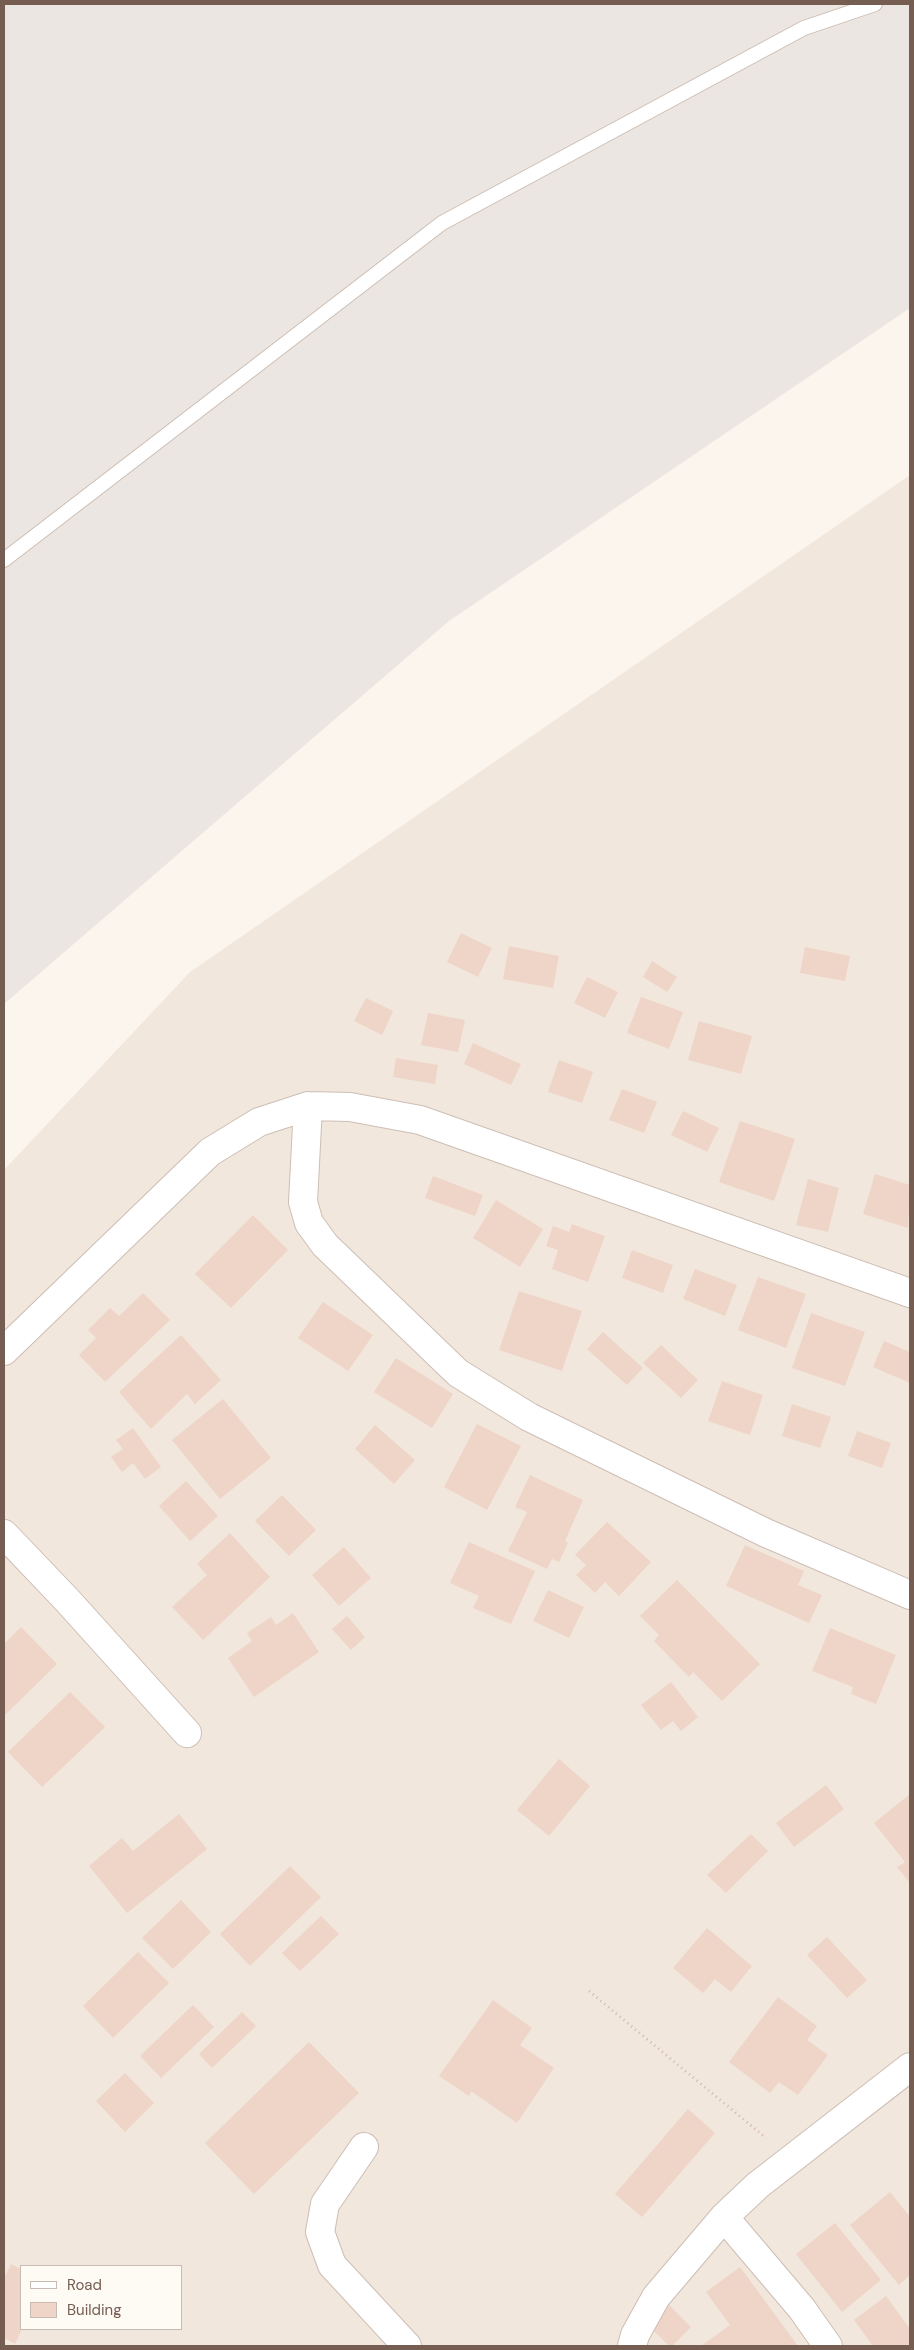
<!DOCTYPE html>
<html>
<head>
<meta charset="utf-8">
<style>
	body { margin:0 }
	#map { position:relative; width:914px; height:2350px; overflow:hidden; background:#fbf5ee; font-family:"DM Sans",sans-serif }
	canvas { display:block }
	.frame { position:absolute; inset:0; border:5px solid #755d52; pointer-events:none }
	.legend { position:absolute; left:20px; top:2265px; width:162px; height:65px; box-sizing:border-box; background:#fefaf4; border:1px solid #c7bbb3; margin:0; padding:6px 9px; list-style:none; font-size:15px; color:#755d52 }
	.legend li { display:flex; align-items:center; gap:10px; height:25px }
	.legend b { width:25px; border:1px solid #c7bbb3 }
</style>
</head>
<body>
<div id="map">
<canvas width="914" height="2350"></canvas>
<div class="frame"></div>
<ul class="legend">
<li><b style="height:6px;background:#fff"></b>Road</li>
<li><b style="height:14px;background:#eed5c8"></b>Building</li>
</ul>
</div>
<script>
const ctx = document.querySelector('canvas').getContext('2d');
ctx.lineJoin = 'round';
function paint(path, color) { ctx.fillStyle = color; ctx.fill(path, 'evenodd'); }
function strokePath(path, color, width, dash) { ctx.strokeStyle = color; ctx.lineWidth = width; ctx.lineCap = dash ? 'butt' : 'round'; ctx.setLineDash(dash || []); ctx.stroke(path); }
paint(new Path2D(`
	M910,475V2346H4V1170L190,972ZM21,2266H181V2329H21Z`), '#f2e7dd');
paint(new Path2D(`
	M4,4H910V308L449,621L4,1004Z`), '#ece6e2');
paint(new Path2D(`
	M461,933L492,948L478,977L447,962Z
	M509,946L559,956L553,988L503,979Z
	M805,947L850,956L845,981L800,973Z
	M652,961L677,977L667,992L643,977Z
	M587,977L618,992L605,1018L574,1003Z
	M641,997L683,1012L669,1049L627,1033Z
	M366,998L393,1011L382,1035L354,1021Z
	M428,1013L465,1020L458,1052L421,1045Z
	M699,1021L752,1036L741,1074L688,1060Z
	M473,1043L521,1064L511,1085L464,1064Z
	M396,1058L438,1065L435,1084L393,1077Z
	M559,1060L593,1072L582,1103L548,1092Z
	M622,1089L657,1102L644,1133L609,1120Z
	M683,1111L719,1128L707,1152L671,1135Z
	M740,1121L795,1139L774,1201L719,1182Z
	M875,1174L910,1185L908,1228L863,1214Z
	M433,1176L483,1195L475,1216L425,1198Z
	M808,1179L839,1188L828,1232L796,1225Z
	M496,1200L543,1229L520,1267L473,1238Z
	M253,1215L288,1250L231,1308L195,1274Z
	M572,1224L605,1236L588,1282L552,1269L558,1250L546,1246L553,1226L569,1232Z
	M632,1250L673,1265L663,1293L622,1278Z
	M695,1269L737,1285L725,1316L683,1299Z
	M758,1277L806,1294L786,1348L738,1330Z
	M519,1291L582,1311L562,1371L499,1350Z
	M143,1293L170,1320L105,1382L79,1355L96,1338L88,1330L110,1308L119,1316Z
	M323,1302L373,1335L348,1371L298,1338Z
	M811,1313L865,1332L845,1386L792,1368Z
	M603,1332L643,1368L627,1385L587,1349Z
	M181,1335L221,1380L195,1404L187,1394L151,1429L119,1392Z
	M884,1341L910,1352V1383L873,1367Z
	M661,1345L698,1380L681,1398L643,1363Z
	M396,1358L453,1394L432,1428L374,1392Z
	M722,1381L763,1395L750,1435L708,1421Z
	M223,1399L271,1458L220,1499L172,1440Z
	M792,1404L831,1417L820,1448L782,1436Z
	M477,1424L521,1446L487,1510L444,1487Z
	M375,1425L415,1460L394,1484L355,1449Z
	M133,1428L161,1467L145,1479L133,1463L122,1472L111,1457L123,1449L116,1440Z
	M857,1431L891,1443L882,1468L848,1456Z
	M530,1475L583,1500L565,1541L568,1543L559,1562L552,1559L547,1569L508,1551L527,1512L515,1507Z
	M186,1481L218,1516L190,1541L159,1506Z
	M282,1495L316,1530L289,1556L255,1521Z
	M607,1522L651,1562L619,1596L605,1582L595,1593L576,1575L586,1565L575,1555Z
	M230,1533L270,1577L203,1640L172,1607L207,1575L197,1564Z
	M469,1542L535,1571L511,1624L473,1608L479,1596L450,1583Z
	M745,1545L804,1571L798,1585L822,1595L809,1623L726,1586Z
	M344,1547L371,1578L339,1606L312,1575Z
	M677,1580L760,1664L722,1701L693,1672L689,1677L654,1641L659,1635L640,1616Z
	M548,1590L584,1607L569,1638L533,1621Z
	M293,1613L319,1652L254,1697L228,1658L252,1641L247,1633L271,1617L276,1625Z
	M347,1616L365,1637L351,1650L332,1629Z
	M21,1627L57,1664L4,1716V1644Z
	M830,1628L896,1655L876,1704L851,1694L853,1687L812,1671Z
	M671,1682L698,1717L681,1731L673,1721L661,1730L641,1705Z
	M70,1692L105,1727L42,1787L8,1752Z
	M559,1759L590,1786L549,1836L517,1810Z
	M826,1785L844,1809L794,1847L776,1823Z
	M910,1794V1883L897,1867L905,1862L874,1823Z
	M179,1814L207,1849L127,1913L89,1866L122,1838L133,1851Z
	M751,1834L768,1851L726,1893L707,1875Z
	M290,1866L321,1897L250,1966L220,1934Z
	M181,1900L211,1932L173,1969L142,1938Z
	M321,1916L339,1934L300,1971L282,1953Z
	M707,1928L752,1966L731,1992L715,1979L703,1993L673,1968Z
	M827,1937L867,1980L847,1998L807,1955Z
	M138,1952L169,1983L113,2038L83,2006Z
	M778,1997L817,2026L807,2040L828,2055L798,2095L779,2082L770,2093L729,2062Z
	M493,2000L532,2028L520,2045L554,2068L517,2123L471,2091L469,2096L439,2076Z
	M193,2005L214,2027L161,2078L140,2056Z
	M242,2012L256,2026L212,2068L199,2054Z
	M309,2042L359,2093L254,2194L205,2143Z
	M125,2073L154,2103L125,2132L96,2101Z
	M688,2109L715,2133L642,2217L615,2194Z
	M890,2192L910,2217V2275L899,2285L850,2225Z
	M835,2223L881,2280L842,2312L796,2254Z
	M11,2264L21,2269L22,2329L15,2344L4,2338V2278Z
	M740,2267L798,2346H701L730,2325L706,2292Z
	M886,2296L910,2329V2346H873L854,2320Z
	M668,2304L691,2327L672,2346H669L647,2324Z`), '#eed5c8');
const service = new Path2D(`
	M4,560L442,223L804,28L875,4`);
const minor = new Path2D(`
	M308,1106L303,1202L309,1223L325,1245L458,1373L529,1417L766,1533L910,1595
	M4,1351L210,1152L259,1122L308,1106L350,1107L420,1120L910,1293
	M4,1534L67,1600L187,1733
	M364,2147L325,2204L320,2232L332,2265L407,2346
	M724,2217L802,2309L828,2346
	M632,2346L635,2335L656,2297L724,2217L758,2185L910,2067`);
strokePath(service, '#cdbeb4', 16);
strokePath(minor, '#cdbeb4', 30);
strokePath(new Path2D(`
	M589,1991L766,2138`), '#d4b8aa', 3, [1, 4]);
strokePath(service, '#fff', 14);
strokePath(minor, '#fff', 28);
</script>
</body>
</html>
